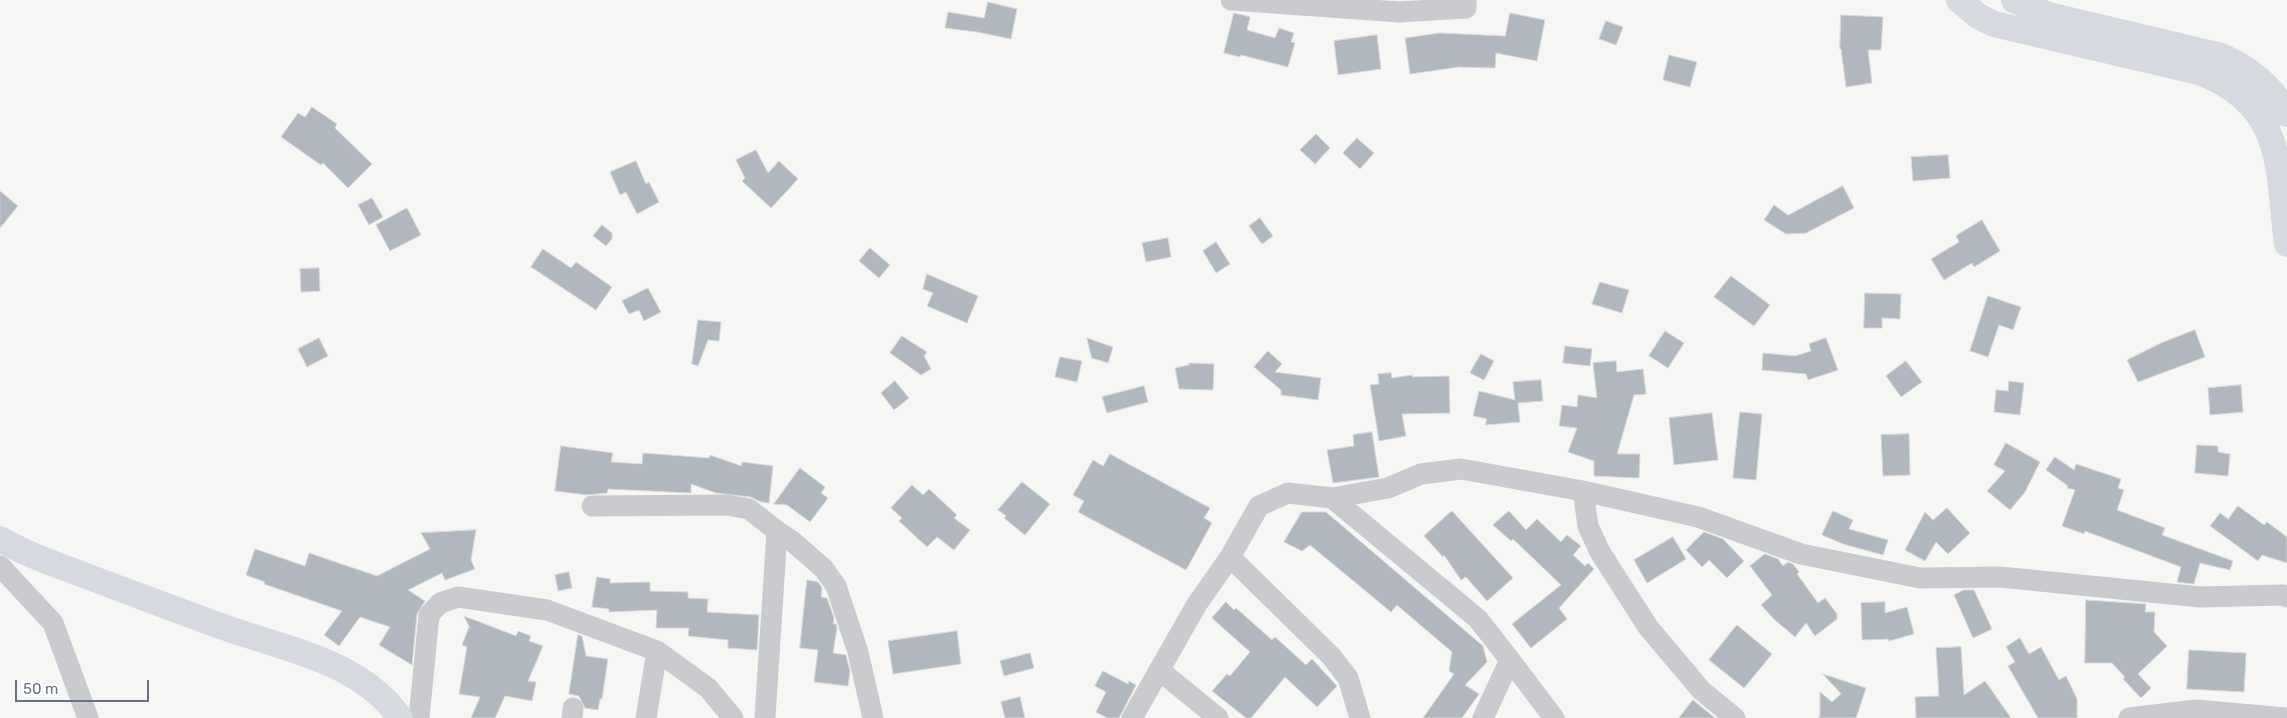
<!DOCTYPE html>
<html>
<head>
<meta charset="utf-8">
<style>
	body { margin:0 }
	#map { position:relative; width:2287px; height:718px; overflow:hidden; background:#f6f7f4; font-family:Rubik,sans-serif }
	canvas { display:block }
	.scale { position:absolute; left:15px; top:680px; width:134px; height:22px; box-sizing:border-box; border:2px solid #647187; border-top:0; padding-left:6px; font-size:15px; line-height:18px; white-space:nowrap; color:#647187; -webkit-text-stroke:4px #fff; paint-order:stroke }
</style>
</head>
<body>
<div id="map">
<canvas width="2287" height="718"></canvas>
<div class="scale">50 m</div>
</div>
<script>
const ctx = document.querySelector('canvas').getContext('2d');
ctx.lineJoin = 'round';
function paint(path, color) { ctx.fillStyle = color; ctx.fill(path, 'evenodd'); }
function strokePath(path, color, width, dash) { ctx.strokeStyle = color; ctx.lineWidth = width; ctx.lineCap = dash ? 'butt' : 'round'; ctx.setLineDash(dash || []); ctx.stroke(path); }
const building = new Path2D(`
	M988,2L1017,9L1011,39L977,32L945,28L948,12L984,18Z
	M1234,13L1250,17L1247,30L1275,38L1279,28L1294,33L1291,42L1295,43L1288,67L1241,55L1240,57L1224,53Z
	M1510,13L1545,20L1537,61L1496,53L1495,68L1459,67L1410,74L1405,38L1440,33L1505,36Z
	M1841,15L1883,17L1881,50H1868L1872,83L1846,87L1841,49H1840Z
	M1606,21L1623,27L1616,45L1599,39Z
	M1377,35L1381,69L1338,75L1334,41Z
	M1669,55L1697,62L1690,87L1663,80Z
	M312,107L337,124L335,128L372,164L348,188L323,163L321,165L281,137L298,113L305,117Z
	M1316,134L1330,148L1315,164L1300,150Z
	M1357,138L1374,153L1360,169L1343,153Z
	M756,150L768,173L779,161L798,179L771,208L742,181L745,178L736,160Z
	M1948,155L1950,178L1913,181L1911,157Z
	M636,161L646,184L649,182L659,202L637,214L626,192L620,195L610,172Z
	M1843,186L1854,208L1806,233L1786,234L1764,220L1774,205L1788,215Z
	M0,191L18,206L0,228Z
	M372,198L383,217L369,225L358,205Z
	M407,208L421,235L390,251L376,225Z
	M1260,218L1273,236L1262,244L1249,226Z
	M1982,220L2000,251L1974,267L1972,263L1944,280L1931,259L1959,242L1956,236Z
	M602,225L612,233V239L606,246L593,236Z
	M1168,238L1171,257L1146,262L1142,243Z
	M1216,242L1230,264L1216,273L1203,251Z
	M870,248L890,265L879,278L859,261Z
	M543,249L571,268L576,262L612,287L596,310L531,267Z
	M319,268L320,291L301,292L300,269Z
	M927,274L978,296L967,323L927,306L933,293L923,289Z
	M1731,276L1770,305L1754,326L1714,297Z
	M1600,282L1629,290L1622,313L1592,304Z
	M648,288L661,312L644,321L639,310L629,314L622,301Z
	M1865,293L1901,294L1900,319L1882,318V328H1864Z
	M1988,296L2021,307L2013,330L1999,325L1988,357L1970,351Z
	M698,320L721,322L719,341L708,340L698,366L692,364Z
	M2195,330L2205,357L2138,382L2127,360L2161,343Z
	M1665,331L1684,343L1668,368L1649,356Z
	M902,336L927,352L924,356L931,369L921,375L890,353Z
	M319,338L328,356L307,367L298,349Z
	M1087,338L1113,347L1108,363L1092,358Z
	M1826,338L1838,370L1808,380L1806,374L1762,370L1763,353L1795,356L1811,351L1809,344Z
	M1565,346L1592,349L1590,366L1563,363Z
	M1268,351L1282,364L1275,372L1321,378L1318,400L1281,395V390L1254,367Z
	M1481,354L1494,361L1484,380L1470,373Z
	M1060,357L1082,361L1077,382L1055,377Z
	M1616,361L1617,372L1643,369L1646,394L1634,395L1617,454H1640L1639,478L1594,476V461L1568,452L1577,428L1559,426L1562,405L1577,407L1578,395L1597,398L1593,363Z
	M1906,361L1922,382L1901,397L1886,376Z
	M1189,363L1214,364L1213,390L1179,389L1175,368L1189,365Z
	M1391,373L1392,378L1412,375V377L1449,376L1450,413L1402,414L1406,436L1379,441L1370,385L1379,384L1378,374Z
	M1541,380L1543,401L1518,403L1520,422L1485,425L1487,419L1473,416L1479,391L1515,400L1513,382Z
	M895,381L909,398L894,410L881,393Z
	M2009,381L2024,383L2020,415L1994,412L1996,390L2008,391Z
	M2241,385L2243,412L2210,415L2208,388Z
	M1144,386L1148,402L1107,413L1102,397Z
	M1740,412L1762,414L1756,480L1733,478Z
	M1712,413L1718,460L1674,465L1669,418Z
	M1372,432L1379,477L1333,483L1327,450L1354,446L1353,435Z
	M1909,434L1910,475L1883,476L1881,435Z
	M2006,443L2040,462L2025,492L2010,510L1987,491L2005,471L1994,465Z
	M2197,445L2218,446V452L2230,454L2228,476L2195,473Z
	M561,446L613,453L611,462L642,464L643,453L709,458L710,455L741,466L742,462L773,466L769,503L761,502L751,497L716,493L691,484V493L608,489L607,493L587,495L555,491Z
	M1110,454L1210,508L1204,518L1212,523L1186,570L1078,512L1084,501L1073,495L1093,460L1103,466Z
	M2055,457L2074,470L2076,464L2121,479L2118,488L2124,490L2117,510L2165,528L2162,535L2233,561L2230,570L2200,563L2194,584L2177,582L2181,567L2085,531L2084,534L2062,526L2075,490L2067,488L2068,486L2046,470Z
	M800,468L825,487L821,493L828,498L810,522L787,505L774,504Z
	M1022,482L1050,504L1025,535L1004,518L1006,516L998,510Z
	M912,485L923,495L929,489L957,515L954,518L970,530L954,550L937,537L927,547L899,521L902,518L891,508Z
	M2238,506L2264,525L2267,522L2287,537V563L2262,555L2258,561L2210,526L2220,513L2228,519Z
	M1947,508L1970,533L1948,554L1936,542L1925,561L1905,550L1925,512L1933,520Z
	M1452,511L1513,578L1487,601L1466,577L1461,580L1444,555L1443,557L1424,536Z
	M1509,511L1526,530L1537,519L1561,542L1567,535L1581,546L1573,555L1585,566L1588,563L1594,569L1559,608L1567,619L1531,648L1512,624L1561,585L1513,539L1511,541L1493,525Z
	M1833,511L1853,520L1849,529L1888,540L1883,555L1843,544L1822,535Z
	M1302,512H1326L1483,646L1487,662L1465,685L1479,694L1462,718H1423L1454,674L1449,671L1452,652L1397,605L1391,612L1310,545L1302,551L1284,542Z
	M476,530L471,560L475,569L445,580L442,573L408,590L425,601L417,614L412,665L379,645L390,627L360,617L339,646L324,635L342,611L264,584L265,582L246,575L255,549L305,566L309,553L377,576L430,549L421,533Z
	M1704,532L1723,539L1744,561L1727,578L1709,560L1702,567L1686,550Z
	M1673,537L1686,559L1647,583L1634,560Z
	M1765,554L1778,559L1783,566L1788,562L1793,564L1799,572L1797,574L1818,603L1825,598L1837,614V619L1815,636L1806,623L1795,637L1775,620L1761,605L1772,595L1750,566Z
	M569,572L572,588L558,591L555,575Z
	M597,577L610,579V583L650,582V591L688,592V598L708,599L707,612L759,615L757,650L728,648V640L688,636L689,628H656L657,610L609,612V609L592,607Z
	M807,580L818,582L822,588L821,597L827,598L834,618L833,624H836L837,628L833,653L846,655L850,671L848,686L814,682L818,650L800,648Z
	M1964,590H1974L1992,629L1973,638L1954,595Z
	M2086,600L2146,604L2145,612H2155L2154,632L2167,646L2138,674L2151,688L2141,698L2123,679L2125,677L2112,663H2085Z
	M1226,602L1234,610L1236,608L1272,640L1275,637L1306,665L1312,659L1337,686L1317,707L1285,677L1251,718H1246L1212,691L1227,674L1230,676L1250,652L1212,618Z
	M1885,602V613L1907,607L1914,634L1889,641L1888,639L1862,640L1861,603Z
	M464,616L516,636L518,631L531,636L529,641L543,646L528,681L536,682L532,701L505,696L495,718H471L480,697L459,694L467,647L462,645L469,627L470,628Z
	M1737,625L1772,654L1744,688L1709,660Z
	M957,631L961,664L893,674L888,641Z
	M578,635L582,636L586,656L608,659L602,699H600L598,710L585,708L579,696L569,694Z
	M2020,638L2029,654L2041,647L2059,680L2066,676L2077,699V718H2038L2008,666L2015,662L2006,647Z
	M1961,647L1964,695L1985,681L2011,718H1916L1915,697L1939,696L1936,648Z
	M2189,650L2246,653L2244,692L2187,689Z
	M1030,653L1034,668L1004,676L1000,661Z
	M1103,671L1128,684L1129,681L1136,685L1119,718H1107L1096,712L1106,692L1095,686Z
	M1823,674L1866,688L1856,718H1818L1820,716V692L1832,702L1841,694Z
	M1020,697L1025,718H1005L1001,702Z
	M1693,700L1715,718H1679Z`);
paint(building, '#b1b7be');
strokePath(building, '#d8d9d6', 1);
strokePath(new Path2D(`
	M1231,0L1399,12L1466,8V0
	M1583,491L1588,526L1600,552L1648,627L1701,690L1735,718
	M1332,498L1478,619L1510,660L1483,718
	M592,506L727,505L749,509L777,531L765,718
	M777,531L792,541L824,569L836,586L858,652L873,718
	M1230,557L1331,656L1348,678L1360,718
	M0,566L53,623L88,718
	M1510,660L1554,718
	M1159,670L1218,718
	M419,718L429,615L440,603L458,597L547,610L657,651L708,688L733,718
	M572,718L573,708
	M646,718L657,651
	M1132,718L1197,604L1230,557L1259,506L1288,493L1332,498L1388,488L1421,474L1461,469L1583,491L1698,517L1801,554L1920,578L2000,577L2200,597L2284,595L2287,597
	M2129,718L2196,710L2286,718`), '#c9cbcf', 21);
strokePath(new Path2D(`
	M1959,0L1978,16L1994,24L2199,72C2286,105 2277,167 2287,244
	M2014,0L2048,15L2221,56C2249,68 2272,87 2287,114
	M0,539C29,556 63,567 94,579C140,596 186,614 232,630C291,650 363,664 400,718`), '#d6d9df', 26);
</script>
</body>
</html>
